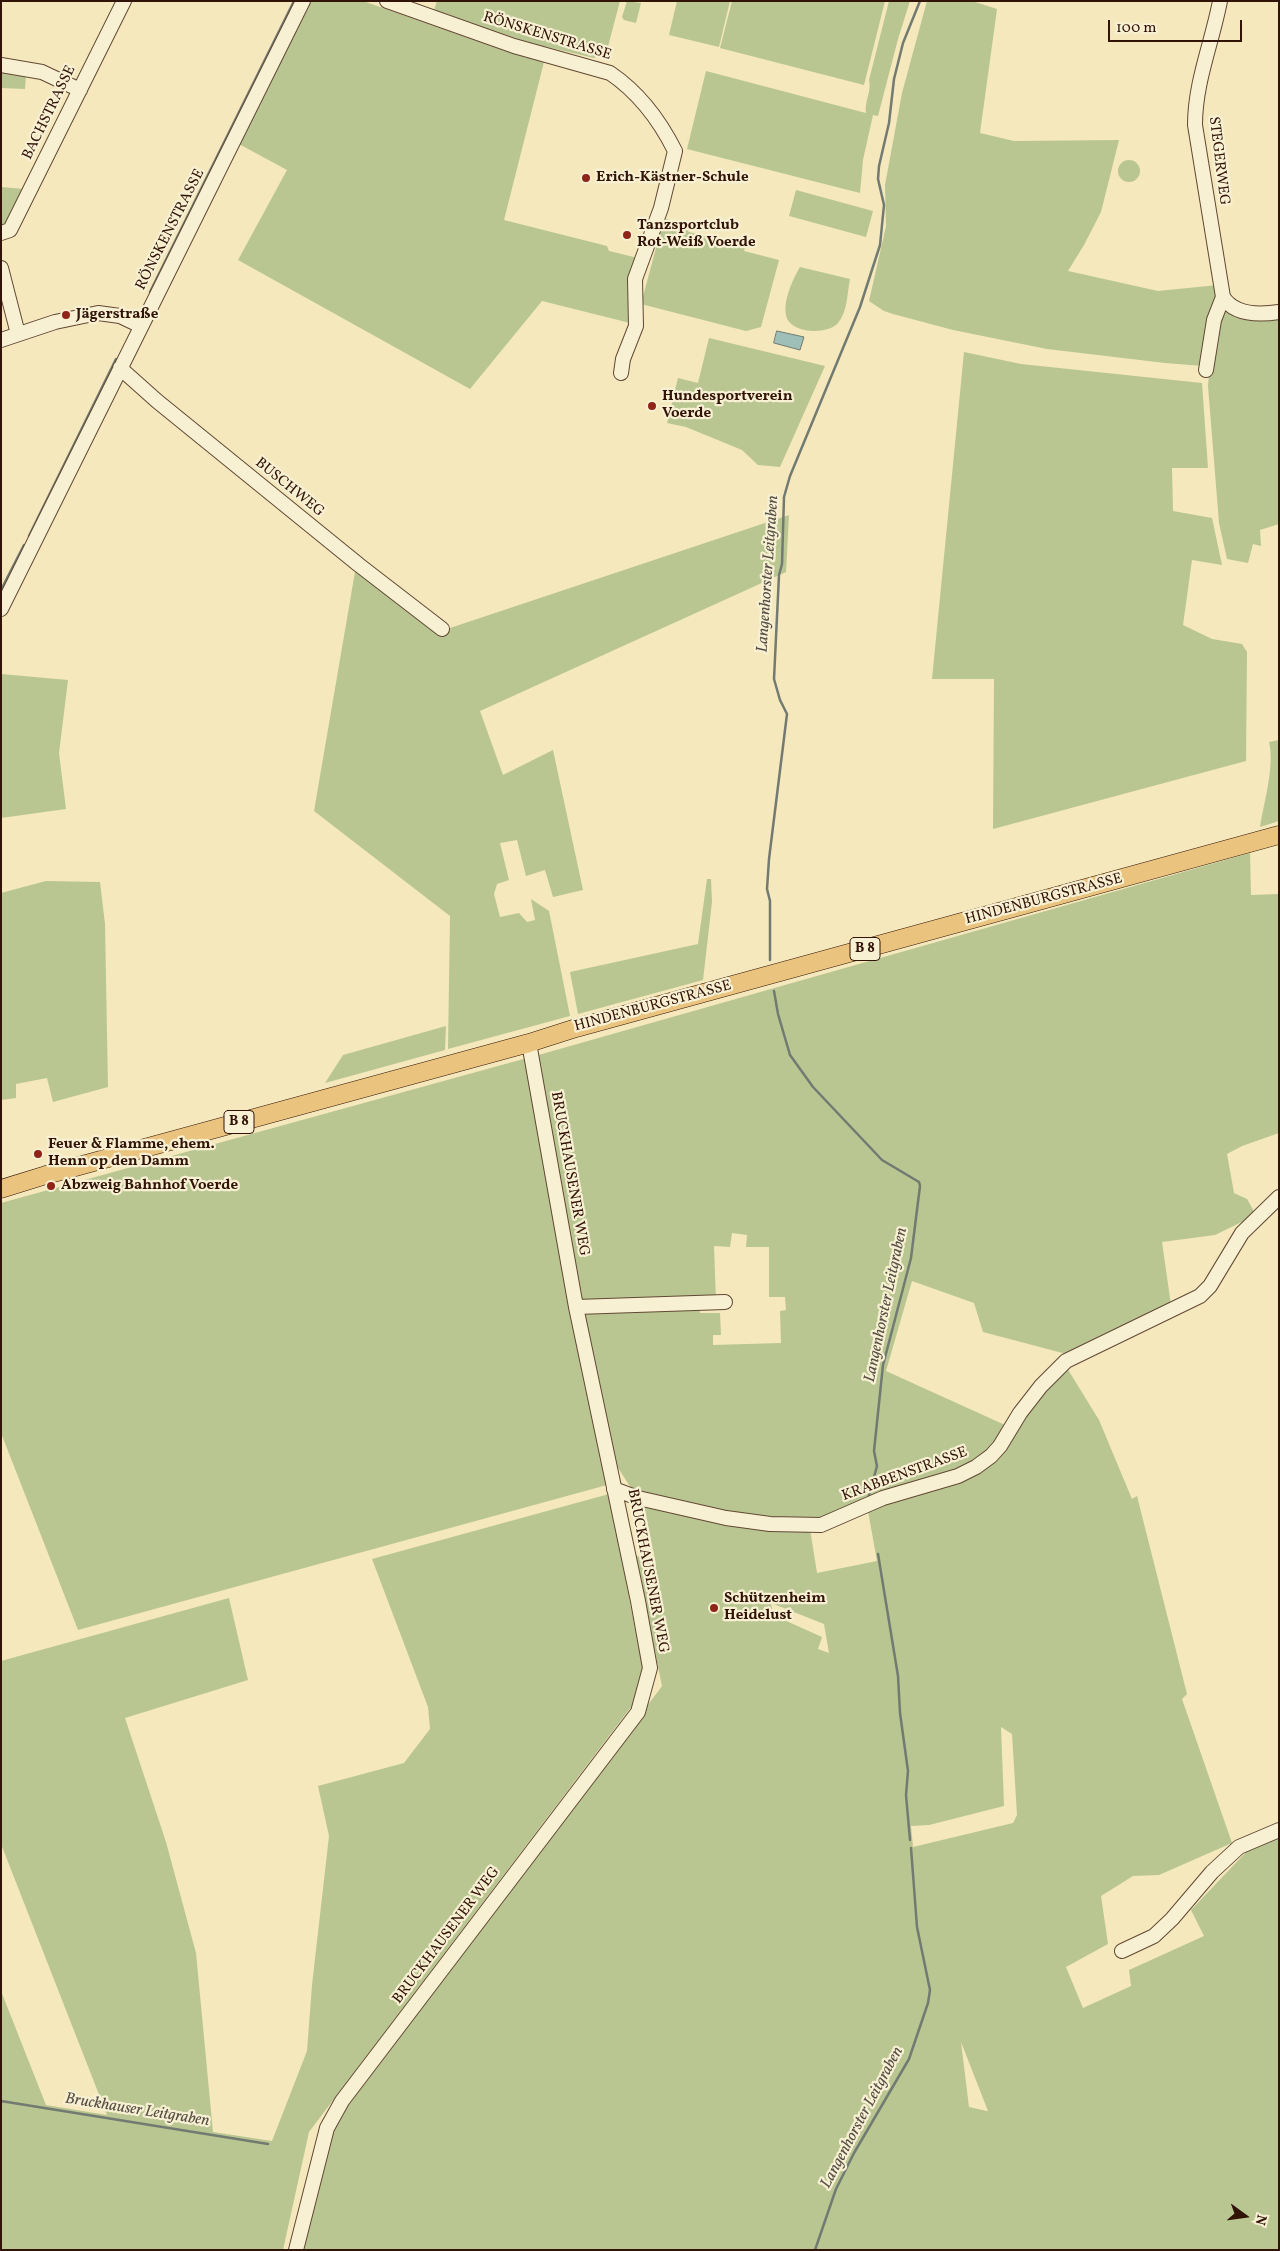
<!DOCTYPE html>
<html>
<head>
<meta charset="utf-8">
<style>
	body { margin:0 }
	#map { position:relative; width:1280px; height:2251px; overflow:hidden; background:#f4e8bc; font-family:Vollkorn,serif }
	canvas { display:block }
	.frame { position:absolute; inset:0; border:2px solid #321307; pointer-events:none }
	.north { position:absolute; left:1220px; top:2191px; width:50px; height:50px; -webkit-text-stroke:4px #f8f0d3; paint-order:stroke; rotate:104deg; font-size:14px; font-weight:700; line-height:20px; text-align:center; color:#321307 }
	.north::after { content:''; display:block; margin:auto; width:18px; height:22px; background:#321307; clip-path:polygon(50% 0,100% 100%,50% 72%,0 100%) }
	.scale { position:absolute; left:1108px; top:20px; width:134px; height:22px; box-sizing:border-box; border:2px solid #321307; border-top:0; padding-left:6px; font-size:15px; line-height:18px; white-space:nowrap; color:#321307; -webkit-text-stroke:4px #f8f0d3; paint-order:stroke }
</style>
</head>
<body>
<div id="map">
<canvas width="1280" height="2251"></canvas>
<div class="frame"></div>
<div class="north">N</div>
<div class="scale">100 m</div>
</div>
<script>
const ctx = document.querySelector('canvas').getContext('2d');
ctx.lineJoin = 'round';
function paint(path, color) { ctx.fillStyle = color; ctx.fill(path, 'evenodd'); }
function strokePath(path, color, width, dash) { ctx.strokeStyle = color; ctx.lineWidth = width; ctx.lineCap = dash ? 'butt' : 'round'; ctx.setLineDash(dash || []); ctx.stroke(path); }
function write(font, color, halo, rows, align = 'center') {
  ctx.font = font + ' Vollkorn,serif'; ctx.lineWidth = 4.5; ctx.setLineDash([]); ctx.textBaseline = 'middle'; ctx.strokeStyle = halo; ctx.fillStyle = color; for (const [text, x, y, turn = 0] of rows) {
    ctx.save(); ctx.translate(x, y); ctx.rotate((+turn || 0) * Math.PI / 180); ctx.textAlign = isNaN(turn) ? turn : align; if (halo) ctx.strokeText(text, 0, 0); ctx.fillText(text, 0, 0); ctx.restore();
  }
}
paint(new Path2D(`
	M310,1H363L505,51L544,62L504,220L607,246L609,251L638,258L634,324L542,301L470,389L238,260L287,170L239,144Z
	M437,1H620L606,54L594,58L530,43L434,10Z
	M627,1L641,3L636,23L624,20L622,17Z
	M677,1H730L719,47L669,35Z
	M732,1H885L864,85L720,48Z
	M889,1H910L898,39L878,116L873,115L863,160L860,193L687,149L706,71L866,113C864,102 872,91 869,80Z
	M927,1H972L997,9L980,133L1014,141L1119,140L1101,212L1084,245L1068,271L1158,291L1218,285L1203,366L1165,363L1047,349L953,330L893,314L884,311L869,301L886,226L885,185L902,93Z
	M1,72L26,75L25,89L1,88Z
	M1118 171a11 11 0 1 1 22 0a11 11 0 1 1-22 0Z
	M1,187L24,189L6,225L1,227Z
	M796,190L873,211L866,237L789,216Z
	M664,218L680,224L689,232L745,247L744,251L779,260L761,327L746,331L641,304Z
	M800,267L850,279C847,293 848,311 838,323C826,336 789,333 786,315C783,300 793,279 800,267Z
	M1227,309L1279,315V524L1260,530L1261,546L1253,544L1248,563L1227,559L1219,523L1208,386L1211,351L1222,310Z
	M709,338L825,366L780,467L758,465L742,450L686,427L667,423L678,378L698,383Z
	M964,352L1021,364L1202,383L1208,468H1172L1173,511L1212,518L1222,565L1192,560L1183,625L1212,639L1242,644L1247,652L1246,761L993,829L994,679H932Z
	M789,515L786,572L480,711L503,775L553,750L583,890L553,897L545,870L526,876L517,840L500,843L509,880L497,884L494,894L500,917L519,913L527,922L535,920L531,899L549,911L570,1016L448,1049L450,916L314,811L356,566L441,631Z
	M1,674L68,680L59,753L66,809L1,818Z
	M1279,740V821L1260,827C1264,802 1275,765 1269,742Z
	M1250,853L1251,895L1279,894V1133L1242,1146L1227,1154L1234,1193L1247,1199L1256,1215L1215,1235L1162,1242L1171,1305L1070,1355L983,1332L974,1303L912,1281L886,1371L1005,1425L987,1454L955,1472L830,1519L799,1520L741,1515L637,1493L629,1485L615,1463L581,1320L588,1309L699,1305L700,1313H720L721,1335H713V1345L781,1343L780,1311L786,1310L785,1297H769V1247H746L747,1235L732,1233L730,1247L714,1246L716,1301L579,1304L535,1056Z
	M707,879H711L712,902L703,980L578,1014L570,972L698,944Z
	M46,881L100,882L105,924L108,1087L53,1102L47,1078L16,1084V1098L1,1100V893Z
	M446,1026L445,1050L325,1083L343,1055Z
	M527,1058L607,1485L78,1630L1,1433V1203Z
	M1067,1368L1099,1420L1132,1499L1137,1496L1187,1694L1182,1699L1232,1843L1159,1875L1133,1876L1101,1896L1108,1944L1066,1967L1083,2008L1131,1986L1129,1970L1204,1936L1191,1910L1249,1849L1279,1835V2250H303L333,2125L662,1686L635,1555L656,1564L644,1505L810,1529L817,1573L877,1561L868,1511L872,1508L964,1479ZM771,1603L824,1624L829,1653L818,1649L822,1637L773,1615ZM1001,1727L1012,1734L1017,1815L1013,1823L913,1847L911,1826L929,1825L1004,1806ZM961,2042L988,2111H987L969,2107Z
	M609,1494L643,1669L637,1699L309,2132L283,2250H1V1991L46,2105L107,2115L1,1844V1661L229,1598L248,1680L125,1718L166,1842L196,1953L213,2132L272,2141L307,2051L312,1985L329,1836L318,1786L404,1763L430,1729L428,1707L372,1559Z`), '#b9c692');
const water = new Path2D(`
	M777,331L804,337L800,350L774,343Z`);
paint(water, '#9dbfb7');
strokePath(water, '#727a71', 1);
strokePath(new Path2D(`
	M150,292L294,1
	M29,536L116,359
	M1,590L24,545
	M770,960V901L767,889L769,859L787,714L780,700L774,679L779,575L782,564L784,497L790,476L860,307L880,245L884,205L878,179L879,166L889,123L894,79L903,43L920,1
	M774,991L778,1014L790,1055L813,1087L882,1160L919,1182L920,1186L911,1258L883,1365L874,1451L877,1466L868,1499
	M878,1554L898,1676L900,1713L908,1771L906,1795L910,1840
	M1,2101L268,2144
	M815,2250L836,2189L854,2153L909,2059L928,2003L930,1990L917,1927L911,1848`), '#727a71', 2.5);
const minor = new Path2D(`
	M387,1L514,46L610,73C638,92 660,121 675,151L661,208L635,279L636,326L623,359L621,373
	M1220,1C1212,43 1195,82 1195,125L1223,297C1234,315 1259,315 1279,312
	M1,65L42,72L80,90
	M1,233L10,230L124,1
	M1,268L18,334
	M1,340L55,322L98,313L120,316L141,326
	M120,368L157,401L359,565L442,629
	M1206,370L1214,320L1223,297
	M1,609L303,1
	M576,1307L725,1302
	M614,1489L638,1498L726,1518L770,1524L821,1525L883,1498L958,1476L976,1467L991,1456L1000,1446L1020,1413L1041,1386L1066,1361L1200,1296L1210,1286L1242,1233L1279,1197
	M1122,1951L1154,1936L1172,1919L1212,1872L1239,1847L1279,1830
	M296,2250L327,2128L342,2101L638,1712L650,1668L638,1601L576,1307L529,1043`);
const major = new Path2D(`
	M1,1189L46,1175L529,1043L576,1028L1279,835`);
strokePath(minor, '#624834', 16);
strokePath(major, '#321307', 19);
strokePath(minor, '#f8f0d3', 14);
strokePath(major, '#eac47e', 18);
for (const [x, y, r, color] of [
	[586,178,5,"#8f2418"],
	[627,235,5,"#8f2418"],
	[66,315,5,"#8f2418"],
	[652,406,5,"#8f2418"],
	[38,1154,5,"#8f2418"],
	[51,1186,5,"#8f2418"],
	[714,1608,5,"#8f2418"]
]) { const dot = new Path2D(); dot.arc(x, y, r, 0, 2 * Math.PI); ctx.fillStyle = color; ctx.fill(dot); strokePath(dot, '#f8f0d3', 2); }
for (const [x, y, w] of [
	[865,949,30],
	[239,1122,30]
]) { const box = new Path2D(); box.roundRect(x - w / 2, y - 11.5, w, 23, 4); ctx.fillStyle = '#f8f0d3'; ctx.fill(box); strokePath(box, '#321307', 1); }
write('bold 14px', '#321307', null, [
	["B 8",865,949],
	["B 8",239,1122]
]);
write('15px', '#321307', '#f8f0d3', [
	["RÖNSKENSTRASSE",547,37,17],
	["BACHSTRASSE",50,113,-64],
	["STEGERWEG",1218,161,83],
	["RÖNSKENSTRASSE",171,230,-63],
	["BUSCHWEG",289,488,39],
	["HINDENBURGSTRASSE",1044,900,-15],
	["HINDENBURGSTRASSE",653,1007,-15],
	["BRUCKHAUSENER WEG",569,1174,80],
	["KRABBENSTRASSE",905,1475,-20],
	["BRUCKHAUSENER WEG",647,1571,79],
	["BRUCKHAUSENER WEG",447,1936,-53]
]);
write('bold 15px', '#321307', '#f8f0d3', [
	["Erich-Kästner-Schule",596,178],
	["Tanzsportclub",637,226],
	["Rot-Weiß Voerde",637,243],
	["Jägerstraße",76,315],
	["Hundesportverein",662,397],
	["Voerde",662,414],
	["Feuer & Flamme, ehem.",48,1145],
	["Henn op den Damm",48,1162],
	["Abzweig Bahnhof Voerde",61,1186],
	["Schützenheim",724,1599],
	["Heidelust",724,1616]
], 'left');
write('italic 16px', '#574f45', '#f8f0d3', [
	["Langenhorster Leitgraben",769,574,-86],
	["Langenhorster Leitgraben",887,1305,-78],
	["Bruckhauser Leitgraben",137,2111,9],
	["Langenhorster Leitgraben",863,2118,-62]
]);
</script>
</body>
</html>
